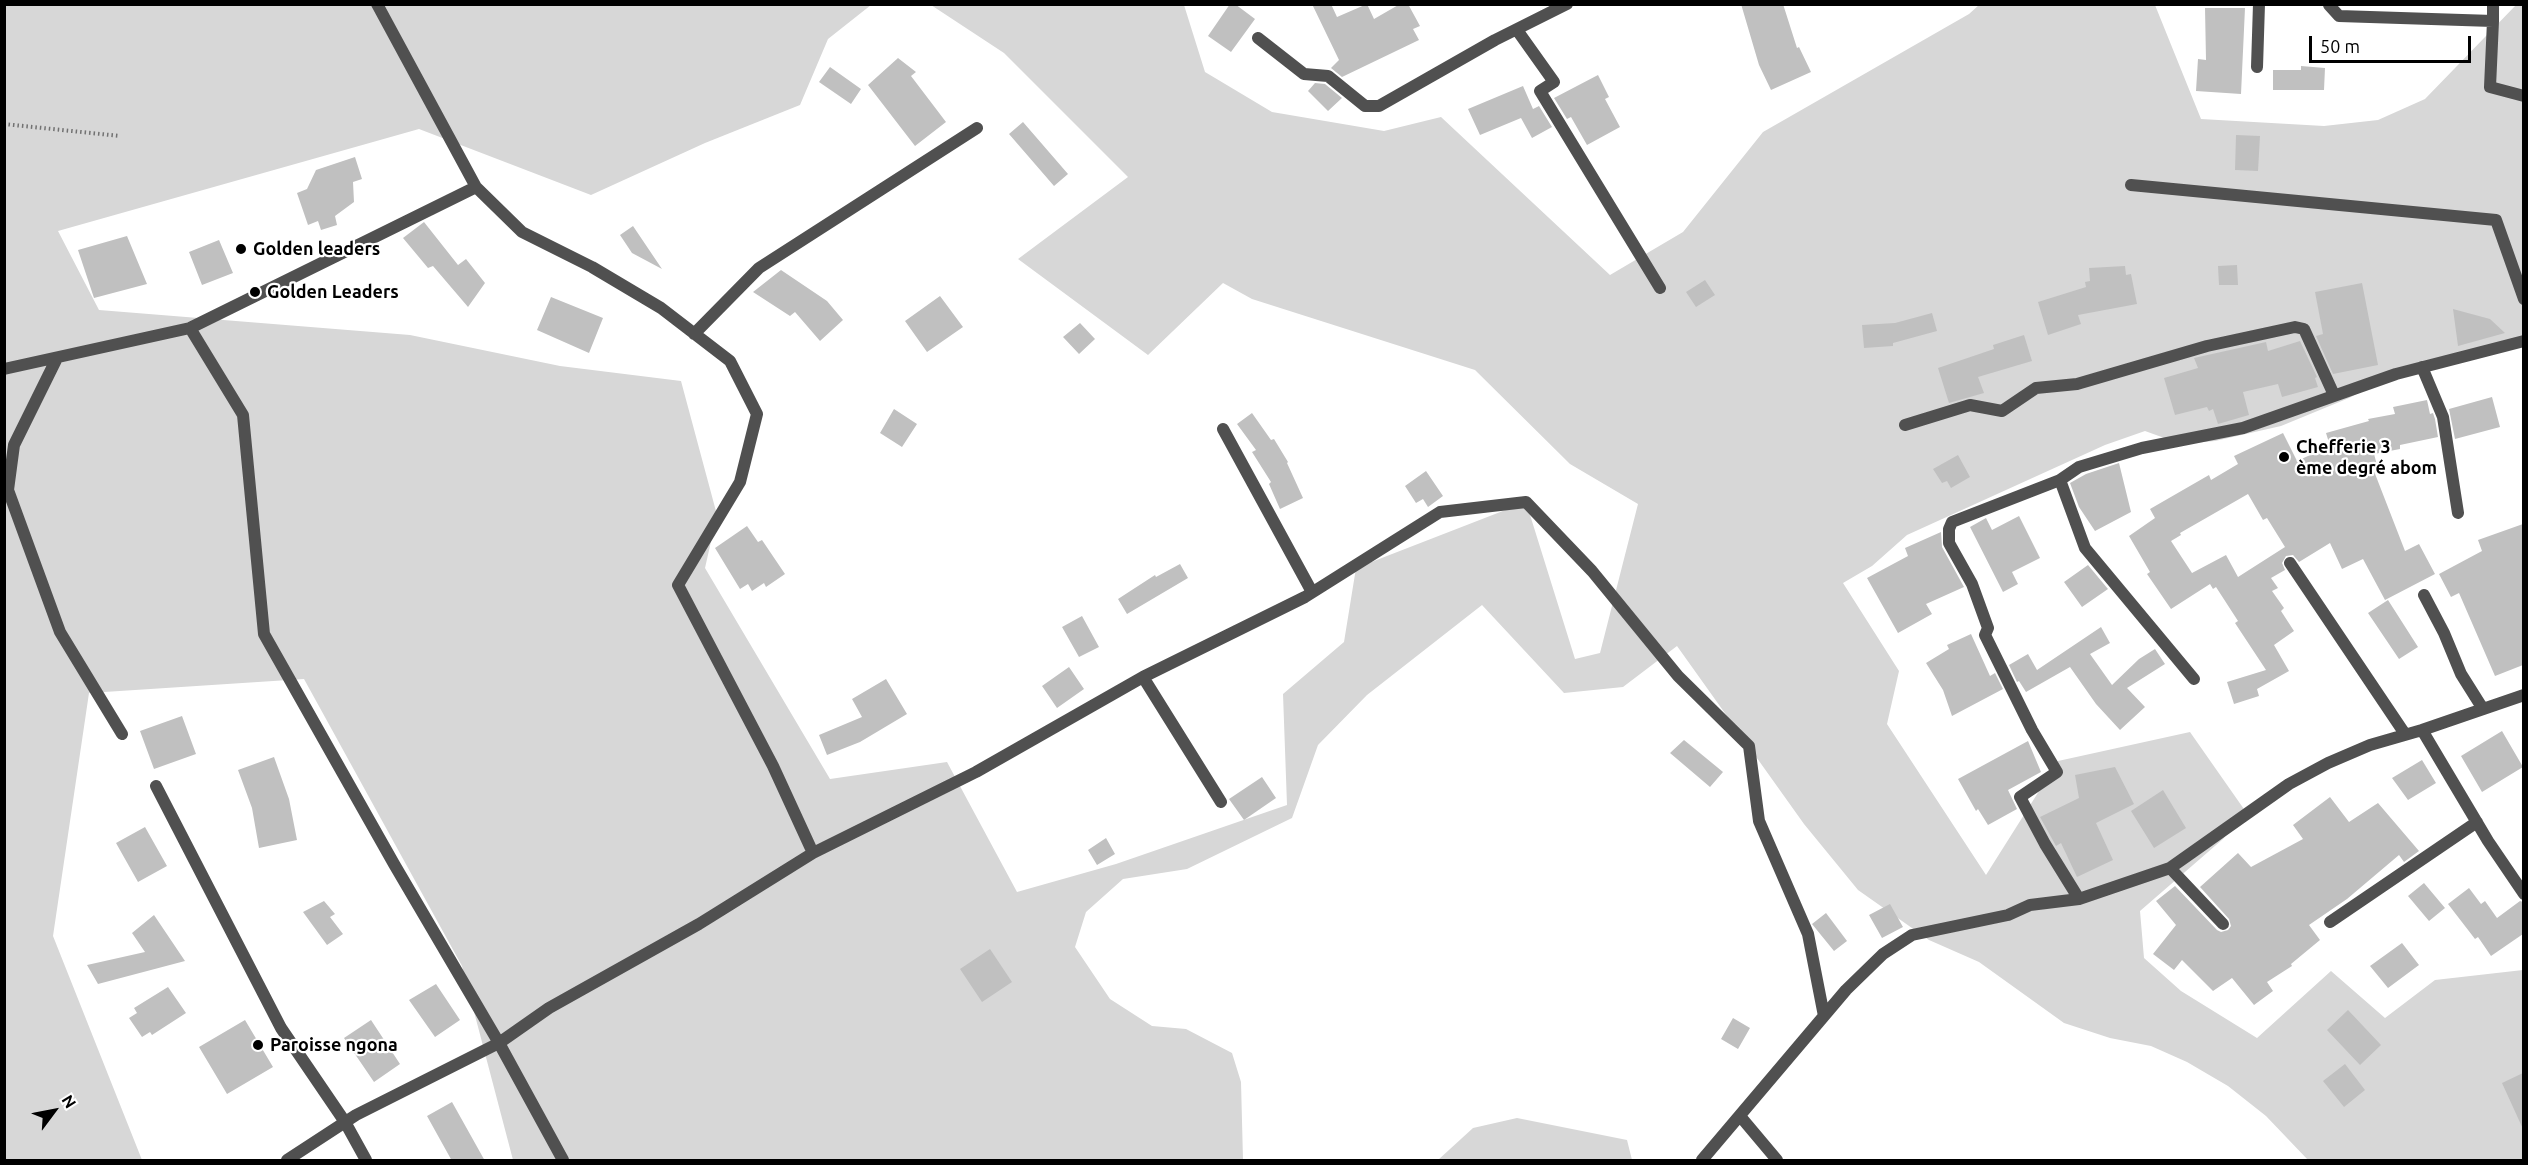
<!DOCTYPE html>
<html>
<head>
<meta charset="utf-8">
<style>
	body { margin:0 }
	#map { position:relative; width:2528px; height:1165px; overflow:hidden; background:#fff; font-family:Ubuntu,sans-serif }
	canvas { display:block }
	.frame { position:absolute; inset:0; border:6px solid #000; pointer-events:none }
	.north { position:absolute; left:24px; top:1081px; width:60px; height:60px; -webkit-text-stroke:4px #fff; paint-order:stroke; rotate:58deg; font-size:16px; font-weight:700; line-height:24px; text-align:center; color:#000 }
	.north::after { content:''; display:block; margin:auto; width:21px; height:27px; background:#000; clip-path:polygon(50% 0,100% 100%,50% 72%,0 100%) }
	.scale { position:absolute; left:2309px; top:36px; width:162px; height:27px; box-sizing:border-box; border:3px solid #000; border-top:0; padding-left:8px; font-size:18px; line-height:21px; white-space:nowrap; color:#000; -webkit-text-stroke:4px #fff; paint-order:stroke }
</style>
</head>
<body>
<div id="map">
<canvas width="2528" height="1165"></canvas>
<div class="frame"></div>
<div class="north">N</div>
<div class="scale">50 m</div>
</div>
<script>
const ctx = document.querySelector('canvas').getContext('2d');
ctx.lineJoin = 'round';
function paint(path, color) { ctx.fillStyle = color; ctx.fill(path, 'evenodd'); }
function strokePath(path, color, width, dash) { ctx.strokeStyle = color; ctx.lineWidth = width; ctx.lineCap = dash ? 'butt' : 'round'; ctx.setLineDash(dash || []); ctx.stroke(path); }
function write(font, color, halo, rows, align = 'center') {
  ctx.font = font + ' Ubuntu,sans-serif'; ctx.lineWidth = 4.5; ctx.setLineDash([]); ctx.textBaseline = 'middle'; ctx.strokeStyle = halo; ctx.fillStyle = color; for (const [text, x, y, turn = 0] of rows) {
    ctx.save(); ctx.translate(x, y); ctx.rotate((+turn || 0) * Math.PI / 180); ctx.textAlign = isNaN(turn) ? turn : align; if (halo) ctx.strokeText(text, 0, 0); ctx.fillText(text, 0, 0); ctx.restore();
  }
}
paint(new Path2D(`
	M5,5H871L828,39L800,105L705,143L591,195L419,129L58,231L99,310L410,335L560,366L681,381L717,515L705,568L830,779L947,762L1017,892L1116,864L1287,805L1283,694L1344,642L1356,568L1526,502L1575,659L1600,653L1638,504L1570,464L1475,370L1252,299L1223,283L1148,355L1018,259L1128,177L1004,53L931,5H1184L1205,72L1272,112L1384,131L1441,117L1610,275L1683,232L1763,132L1969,14L1979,5H2155L2201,119L2324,126L2378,120L2425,99L2516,5H2523V337L2399,372L2349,398L2281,426L2215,441L2181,444L2145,431L2105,445L1907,535L1872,566L1843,583L1899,671L1887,724L1986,875L2058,761L2190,732L2246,812L2223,839L2140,911L2144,958L2181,991L2257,1038L2331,971L2385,1018L2435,980L2523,970V1160H2308L2266,1116L2228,1086L2187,1062L2151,1046L2110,1038L2064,1023L1979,962L1929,940L1858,890L1804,824L1677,646L1623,687L1564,693L1482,605L1367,695L1318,745L1292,818L1187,869L1123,879L1086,912L1075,947L1110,999L1152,1026L1186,1029L1232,1053L1241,1082L1243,1160H513L462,966L304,679L89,693L53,936L142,1160H5Z
	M1517,1118L1627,1140L1632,1160H1438L1473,1128Z`), '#d7d7d7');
paint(new Path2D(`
	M1230,4H1235L1255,19L1231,52L1208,36Z
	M1312,4H1331L1337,17L1367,4L1374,19L1400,4H1408L1420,26L1413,29L1419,40L1342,77L1331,68L1339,60Z
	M1741,4H1783L1797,48L1799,47L1811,72L1771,90L1759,65Z
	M2205,8H2245L2241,94L2196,91L2198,59L2206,60Z
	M898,58L916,72L911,76L946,122L915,146L868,85Z
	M2301,66L2325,68L2324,90H2273V70H2301Z
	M830,67L861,89L851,104L819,82Z
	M1598,75L1609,97L1605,99L1620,127L1587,145L1571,117L1567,119L1554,98Z
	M1315,83L1325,84L1342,98L1328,111L1308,91Z
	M1523,86L1533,109L1539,106L1552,127L1532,138L1521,118L1480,135L1468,109Z
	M1023,122L1068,174L1054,186L1009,134Z
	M2236,135L2260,136L2258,171L2235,170Z
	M355,157L362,179L353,182L354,202L335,216L337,225L321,230L318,221L308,225L297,193L307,189L316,170Z
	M424,222L458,265L466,259L485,283L468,307L433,266L428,268L403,238Z
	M633,226L662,269L632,253L620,235Z
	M127,236L147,284L94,298L78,250Z
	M219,240L233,273L202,285L189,252Z
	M2237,265L2238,285H2219L2218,266Z
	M2125,266L2126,275L2131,274L2137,304L2078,315L2081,324L2048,335L2038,302L2086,287L2085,282L2090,281L2089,268Z
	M781,270L827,301L843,320L820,341L795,312L790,316L753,292Z
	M1705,280L1715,295L1696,307L1686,292Z
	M2362,283L2378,365L2333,374L2316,336L2323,334L2315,292Z
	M940,296L963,327L927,352L905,321Z
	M551,297L603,318L589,353L537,330Z
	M2453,309L2490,319L2505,333L2458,346Z
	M1932,313L1937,331L1893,343V346L1864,348L1862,325L1895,323Z
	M1080,323L1095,339L1079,354L1063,337Z
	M2024,335L2032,361L1978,377L1984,393L1949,403L1938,368L1994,349L1993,345Z
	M2300,341L2317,377L2315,378L2318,387L2282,397L2278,384L2243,392L2249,415L2218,424L2213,409L2209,411L2207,407L2175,415L2164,378L2198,368L2194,358L2266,342L2268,351Z
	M2492,397L2500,427L2455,439L2449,409Z
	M2427,400L2430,414L2433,413L2435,419L2438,437L2400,445V449L2374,454L2377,465L2372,466L2405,551L2419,544L2435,574L2385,600L2363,559L2342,569L2330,543L2299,562L2293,555L2286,556L2282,563L2285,570L2271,578L2278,588L2272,591L2284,608L2281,611L2294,631L2274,645L2289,671L2257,689L2259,696L2234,704L2227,682L2266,670L2235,623L2238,621L2216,587L2213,589L2210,584L2171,609L2147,574L2150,572L2129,536L2155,518L2150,509L2209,475L2211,480L2238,464L2234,456L2283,433L2297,461L2330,446L2326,433L2369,421L2368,419L2395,414L2393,407ZM2248,494L2263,520L2267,518L2285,547L2238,577L2226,555L2192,573L2171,541L2181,535L2180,533Z
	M894,409L917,424L902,447L880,433Z
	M1252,413L1271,440L1274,439L1288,462L1287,463L1303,498L1280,509L1269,484L1271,482L1252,452L1256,450L1237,424Z
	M1958,455L1970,477L1951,488L1947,481L1942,483L1933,469Z
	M2119,463L2131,512L2095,531L2079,507L2070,483L2086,474Z
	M1426,471L1443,496L1428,507L1423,499L1416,503L1405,486Z
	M2019,516L2040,558L2012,572L2018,584L2003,592L1970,527L1986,518L1992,530Z
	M2523,524V665L2495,676L2459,593L2451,597L2439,574L2482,551L2478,540Z
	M747,526L758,542L762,540L785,574L766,587L764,583L752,591L748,584L740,589L715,548Z
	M1941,532L1942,547L1964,587L1926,604L1932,614L1898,633L1867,578L1908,556L1905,548Z
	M1180,564L1188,578L1127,614L1118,599L1155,575L1156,577Z
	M2088,565L2108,589L2082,607L2064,582Z
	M2388,600L2418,647L2399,659L2368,613Z
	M1082,616L1099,647L1079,657L1062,627Z
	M2101,627L2110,643L2090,654L2112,685L2139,659L2155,649L2165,664L2127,688L2145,707L2120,730L2096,704L2070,667L2026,692L2019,681L2017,682L2009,665L2028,654L2037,670Z
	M1971,634L1990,676L1995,673L2003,689L1952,716L1943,690L1926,663L1949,649L1947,645Z
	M1069,667L1084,689L1057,708L1042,686Z
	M886,679L907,714L860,742L827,755L819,735L862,717L852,699Z
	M182,716L196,754L154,769L140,731Z
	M2502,731L2523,767L2482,792L2461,756Z
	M1684,740L1723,772L1710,787L1670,753Z
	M2028,741L2041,772L2008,790L2017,809L1988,825L1978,809L1976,811L1958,779Z
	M274,757L289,799L297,840L259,848L252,808L238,770Z
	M2422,760L2436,783L2408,800L2392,778Z
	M2115,767L2134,804L2096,823L2113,860L2077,877L2061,843L2056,846L2040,817L2079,798L2075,775Z
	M1262,777L1276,798L1244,820L1229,799Z
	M2163,790L2186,828L2154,848L2131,811Z
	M2330,797L2349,822L2378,803L2419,851L2404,862L2399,855L2347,899L2309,925L2320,940L2291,964L2292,966L2267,982L2273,991L2254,1005L2232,978L2213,991L2182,960L2174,970L2153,954L2176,925L2156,901L2175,886L2217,930L2221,932L2228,930L2231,926L2229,919L2200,887L2238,853L2251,867L2303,839L2293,825Z
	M145,827L167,866L138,882L116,843Z
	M1106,838L1115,854L1097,865L1088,850Z
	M2424,883L2445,908L2429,921L2408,896Z
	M2469,888L2481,904L2485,901L2497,918L2520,901L2523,902V934L2491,956L2478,937L2475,939L2448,904Z
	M324,901L335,914L330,917L343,934L327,945L303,912Z
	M1890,904L1903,927L1882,938L1869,915Z
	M1826,913L1847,941L1834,951L1812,924Z
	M154,915L185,961L98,984L87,965L145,952L132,933Z
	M2402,943L2419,965L2388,988L2370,966Z
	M990,949L1012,982L982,1002L960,969Z
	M436,984L460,1020L435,1037L409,1000Z
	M168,987L186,1013L152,1035L150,1032L142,1037L129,1018L137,1013L134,1008Z
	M2348,1010L2381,1045L2360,1065L2327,1030Z
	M1733,1018L1750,1028L1738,1049L1721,1039Z
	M245,1020L273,1067L227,1094L199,1047Z
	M371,1020L400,1064L374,1082L344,1038Z
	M2345,1064L2365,1090L2344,1107L2323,1081Z
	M2523,1073V1129L2502,1083Z
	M452,1102L485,1161H452L427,1116Z`), '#c0c0c0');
strokePath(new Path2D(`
	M4,124L120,136`), '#727272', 4, [1.5, 3]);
strokePath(new Path2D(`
	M2493,4V21
	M2329,5L2339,16L2493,21L2490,87L2524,96
	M1517,30L1554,82L1540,91L1660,288
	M1258,38L1304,74L1328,76L1365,106H1379L1495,40L1567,4
	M2257,67L2259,4
	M2131,185L2496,220L2524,299
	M190,328L243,415L264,634L394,864L499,1043L563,1160
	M694,334L759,268L977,128
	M57,358L14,445L8,490L60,632L122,734
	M2422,367L2443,417L2458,513
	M4,369L190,328L476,187
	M1905,425L1970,405L2002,411L2036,388L2077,384L2207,346L2295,327L2304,329L2334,395
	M1223,429L1312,592
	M2060,480L2085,548L2194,679
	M2290,563L2405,734
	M2424,595L2444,633L2461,674L2483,709
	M1143,677L1221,802
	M2422,730L2488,841L2524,894
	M156,786L281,1028L345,1122L366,1160
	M813,853L976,772L1143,677L1305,597L1440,512L1526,502L1592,571L1678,676L1749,746L1759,821L1808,934L1824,1016
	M2170,868L2223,924
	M2079,899L2045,844L2020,797L2057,772L2032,730L1985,635L1988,628L1972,584L1949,543V529L1952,522L2060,480L2079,467L2142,448L2243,428L2396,374L2524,341
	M2330,922L2477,822
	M1740,1116L1777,1160
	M287,1160L356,1115L499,1043L549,1008L699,924L813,853L773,766L678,585L740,482L757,414L730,361L661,308L592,267L522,232L476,187L377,4
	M1702,1160L1846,990L1883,954L1912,935L2008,915L2030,905L2079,899L2170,868L2289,784L2328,763L2370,745L2422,730L2524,695`), '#505050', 12);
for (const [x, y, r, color] of [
	[241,249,6,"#000"],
	[255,292,6,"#000"],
	[2284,457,6,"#000"],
	[258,1045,6,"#000"]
]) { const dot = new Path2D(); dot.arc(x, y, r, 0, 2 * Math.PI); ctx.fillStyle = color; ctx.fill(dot); strokePath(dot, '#fff', 2); }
write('bold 18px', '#000', '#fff', [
	["Golden leaders",253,249],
	["Golden Leaders",267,292],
	["Chefferie 3",2296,447],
	["ème degré abom",2296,468],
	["Paroisse ngona",270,1045]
], 'left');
</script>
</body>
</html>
